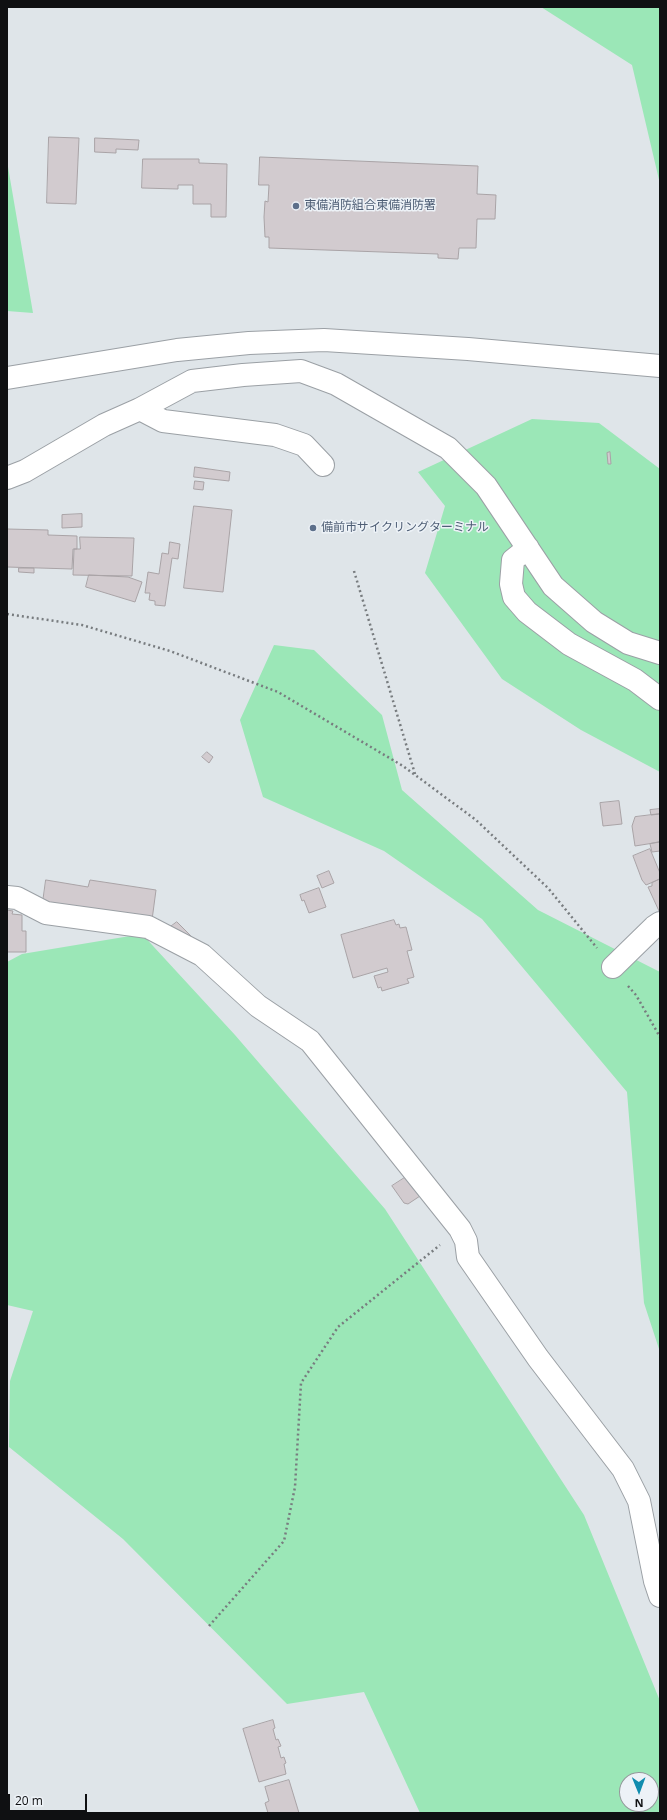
<!DOCTYPE html>
<html>
<head>
<meta charset="utf-8">
<style>
	body { margin:0 }
	#map { position:relative; width:667px; height:1820px; overflow:hidden; background:#dfe5e9; font-family:"Open Sans",sans-serif }
	canvas { display:block }
	.frame { position:absolute; inset:0; border:8px solid #0f1012; pointer-events:none }
	.north { position:absolute; left:619px; top:1772px; width:40px; height:40px; box-sizing:border-box; background:#edf2f7; border:1px solid #94989b; border-radius:50%; rotate:179deg; font-size:11px; font-weight:700; line-height:16px; text-align:center; color:#0f1012 }
	.north::after { content:''; display:block; margin:auto; width:14px; height:18px; background:#108cae; clip-path:polygon(50% 0,100% 100%,50% 72%,0 100%) }
	.scale { position:absolute; left:8px; top:1794px; width:79px; height:18px; box-sizing:border-box; border:2px solid #0f1012; border-top:0; padding-left:5px; font-size:12px; line-height:14px; white-space:nowrap; color:#0f1012; -webkit-text-stroke:3px #edf2f7; paint-order:stroke }
</style>
</head>
<body>
<div id="map">
<canvas width="667" height="1820"></canvas>
<div class="frame"></div>
<div class="north">N</div>
<div class="scale">20 m</div>
</div>
<script>
const ctx = document.querySelector('canvas').getContext('2d');
ctx.lineJoin = 'round';
function paint(path, color) { ctx.fillStyle = color; ctx.fill(path, 'evenodd'); }
function strokePath(path, color, width, dash) { ctx.strokeStyle = color; ctx.lineWidth = width; ctx.lineCap = dash ? 'butt' : 'round'; ctx.setLineDash(dash || []); ctx.stroke(path); }
function write(font, color, halo, rows, align = 'center') {
  ctx.font = font + ' "Open Sans","Noto Sans JP",sans-serif'; ctx.lineWidth = 3; ctx.setLineDash([]); ctx.textBaseline = 'middle'; ctx.strokeStyle = halo; ctx.fillStyle = color; for (const [text, x, y, turn = 0] of rows) {
    ctx.save(); ctx.translate(x, y); ctx.rotate((+turn || 0) * Math.PI / 180); ctx.textAlign = isNaN(turn) ? turn : align; if (halo) ctx.strokeText(text, 0, 0); ctx.fillText(text, 0, 0); ctx.restore();
  }
}
paint(new Path2D(`
	M541,7H660V184L632,65Z
	M7,161L33,313L7,311Z
	M532,419L599,423L660,469V772L581,730L502,679L425,573L445,506L418,472Z
	M274,645L314,650L382,715L402,790L538,910L660,972V1352L644,1303L627,1092L482,919L384,851L263,797L240,720Z
	M142,934L235,1035L385,1209L584,1515L660,1701V1813H420L364,1692L287,1704L123,1539L9,1447L10,1381L33,1311L7,1305V962L22,954ZM627,1780H651V1804H627Z`), '#9be7b7');
const building = new Path2D(`
	M49,137L79,138L76,204L47,203Z
	M95,138L139,140L138,150L116,149V153L95,152Z
	M260,157L478,166L477,194L496,195L495,219H477L476,248H459L458,259L438,258V254L269,248V237H265L264,217L265,201L268,202L269,185H259Z
	M143,159H199V163L227,164L226,217H211V204H193V185H178V189L142,188Z
	M610,452L611,464H608L607,453Z
	M195,467L230,472L229,481L194,477Z
	M195,481L204,482L203,490L194,489Z
	M194,506L232,510L223,592L184,588Z
	M82,514V527L62,528V515Z
	M7,529L48,530V535L77,536V549H73L72,569L7,567Z
	M80,537L134,538L132,576L73,575L74,549H80Z
	M170,542L180,544L178,559L172,558L165,606L155,605V601L149,600L150,593H145L148,572L159,574L162,553L168,554Z
	M19,568H34V573L19,572Z
	M89,575L128,577L142,582L135,602L86,587Z
	M207,752L213,757L209,763L202,757Z
	M619,801L622,824L603,826L600,803Z
	M660,809V814L651,815L650,810Z
	M660,814V842L635,846L632,826L635,817Z
	M660,842V851L652,852L650,844Z
	M650,849L660,873V879L646,885L642,880L633,856Z
	M329,871L334,883L322,888L317,876Z
	M660,879V910L659,911L648,887L652,886V883Z
	M46,880L88,887L90,880L156,890L152,920L43,902Z
	M319,888L326,907L309,913L304,900L302,901L300,895Z
	M7,910L13,911L12,914L22,915V931H26V952H7Z
	M394,920L396,925L399,924L400,928L406,927L412,950L407,951L414,977L407,979L409,983L382,991L381,987L378,988L374,976L388,972L387,968L353,978L341,935Z
	M177,922L192,937L186,943L169,928Z
	M406,1177L420,1196L408,1204L404,1203L392,1186Z
	M273,1720L275,1728L273,1729L276,1740L278,1739L281,1746L278,1747L281,1758L284,1757L286,1763L284,1764L286,1774L259,1782L243,1729Z
	M289,1780L299,1813H268L265,1803L269,1801L265,1787Z`);
paint(building, '#d2cbcf');
strokePath(building, '#a9a3a6', 1);
const minor = new Path2D(`
	M7,378L177,350L249,343L324,340L468,349L660,366
	M140,409L163,421L275,435L304,445L323,465
	M7,478L25,471L104,425L140,409L192,381L243,375L301,371L336,384L448,448L486,486L553,586L594,622L628,643L660,653
	M528,548L513,560L511,584L514,597L527,612L569,644L635,680L660,699
	M7,897L17,898L46,913L148,927L202,955L258,1006L310,1041L460,1229L466,1241L468,1257L538,1358L623,1469L639,1501L655,1581L660,1596
	M613,967L654,927L660,923`);
strokePath(minor, '#9ba0a5', 24);
strokePath(new Path2D(`
	M354,571L415,774
	M7,614L82,625L170,651L278,692L403,766L476,820L548,888L597,948
	M628,986L636,995L660,1037
	M209,1626L284,1541L295,1487L301,1383L338,1327L440,1245`), '#787c7f', 2.5, [2, 3]);
strokePath(minor, '#fff', 22);
for (const [x, y, r, color] of [
	[296,206,4,"#5c6f8a"],
	[313,528,4,"#5c6f8a"]
]) { const dot = new Path2D(); dot.arc(x, y, r, 0, 2 * Math.PI); ctx.fillStyle = color; ctx.fill(dot); strokePath(dot, '#edf2f7', 1.5); }
write('12px', '#4e5e75', '#edf2f7', [
	["東備消防組合東備消防署",304,206],
	["備前市サイクリングターミナル",321,528]
], 'left');
</script>
</body>
</html>
